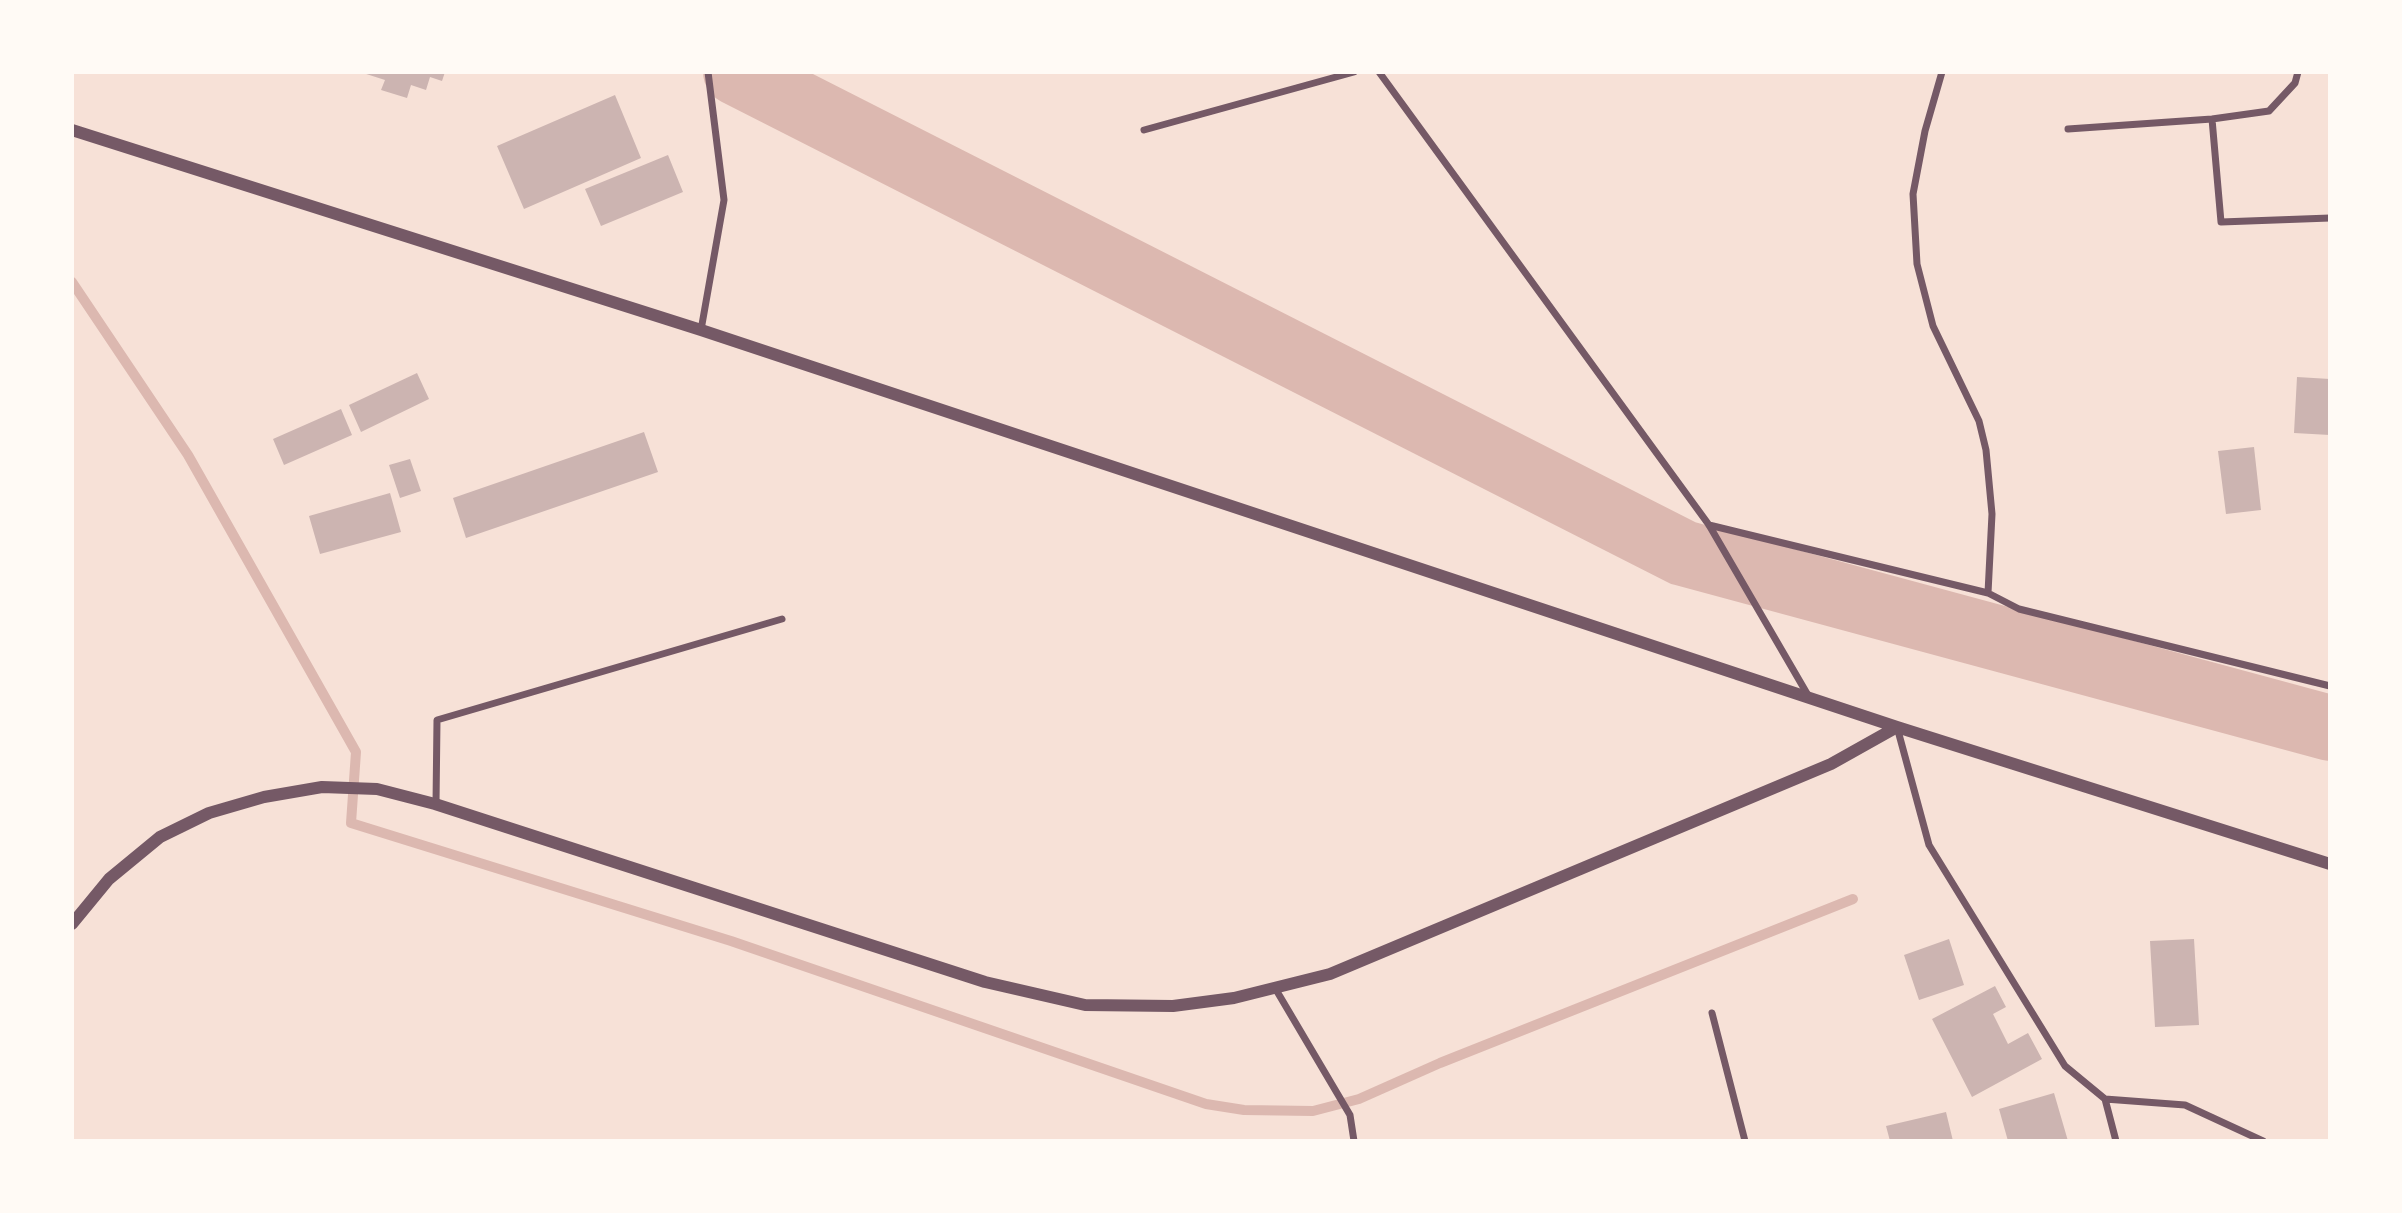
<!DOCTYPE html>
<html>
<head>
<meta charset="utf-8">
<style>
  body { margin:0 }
  #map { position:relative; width:2402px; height:1213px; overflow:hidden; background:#f7e1d7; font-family:"Fira Sans Condensed",sans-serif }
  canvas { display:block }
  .frame { position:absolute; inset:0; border:74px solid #fffaf5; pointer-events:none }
</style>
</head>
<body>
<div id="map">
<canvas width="2402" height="1213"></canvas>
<div class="frame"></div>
</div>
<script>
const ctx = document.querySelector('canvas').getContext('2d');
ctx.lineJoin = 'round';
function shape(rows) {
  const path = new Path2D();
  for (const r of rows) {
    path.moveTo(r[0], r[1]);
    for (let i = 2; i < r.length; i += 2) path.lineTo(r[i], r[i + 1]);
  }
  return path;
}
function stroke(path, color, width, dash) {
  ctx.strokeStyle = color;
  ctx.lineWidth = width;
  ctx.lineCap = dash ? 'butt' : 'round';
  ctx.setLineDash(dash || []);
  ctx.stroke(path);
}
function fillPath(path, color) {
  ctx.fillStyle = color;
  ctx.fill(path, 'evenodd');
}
const stream = shape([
  [72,282,188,455,356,752,351,823,731,941,1206,1104,1244,1110,1313,1111,1359,1099,1440,1063,1853,899]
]);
const river = shape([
  [736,72,1683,553,2330,728]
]);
const building = shape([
  [360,72,445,72,442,81,430,77,426,90,411,85,407,98,381,90,385,80],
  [615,95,641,158,524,209,497,146],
  [668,155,683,192,601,226,585,189],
  [417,373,429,399,361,432,349,405],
  [2297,377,2330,379,2330,435,2294,433],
  [341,409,352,435,284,465,273,439],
  [644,432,658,472,466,538,453,498],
  [2254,447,2261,510,2226,514,2218,451],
  [410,459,421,491,400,498,389,465],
  [390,493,401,532,320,554,309,516],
  [1949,939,1964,985,1919,1000,1904,955],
  [2194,939,2199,1025,2155,1027,2150,941],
  [1995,986,2006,1007,1993,1014,2008,1044,2028,1033,2042,1059,1972,1097,1932,1019],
  [2054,1093,2068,1141,2008,1141,1999,1109],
  [1946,1112,1953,1141,1890,1141,1886,1126]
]);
const minor = shape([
  [1379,72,1709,525,1809,697],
  [1942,72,1925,131,1913,194,1917,264,1933,326,1979,421,1986,450,1992,514,1988,593],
  [2212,119,2221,222,2330,218],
  [2068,129,2212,119,2269,111,2295,83,2298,72],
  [1144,130,1354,72],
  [701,330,724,200,708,72],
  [1709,525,1988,593,2019,609,2330,686],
  [1897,727,1929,845,2065,1066,2105,1099,2185,1105,2263,1141],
  [436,804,437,720,782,619],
  [1275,988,1350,1115,1354,1141],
  [1712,1013,1745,1141],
  [2105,1099,2116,1141]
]);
const tertiary = shape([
  [72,130,701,330,1897,727,2330,864],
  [72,924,109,879,160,837,209,813,264,797,322,787,377,789,435,804,985,982,1085,1005,1173,1006,1234,998,1330,974,1831,764,1897,727]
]);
stroke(stream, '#dcb8b0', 10);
stroke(river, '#dcb8b0', 66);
fillPath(building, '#ccb4b1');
stroke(minor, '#755966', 7);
stroke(tertiary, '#755966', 12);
</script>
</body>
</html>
